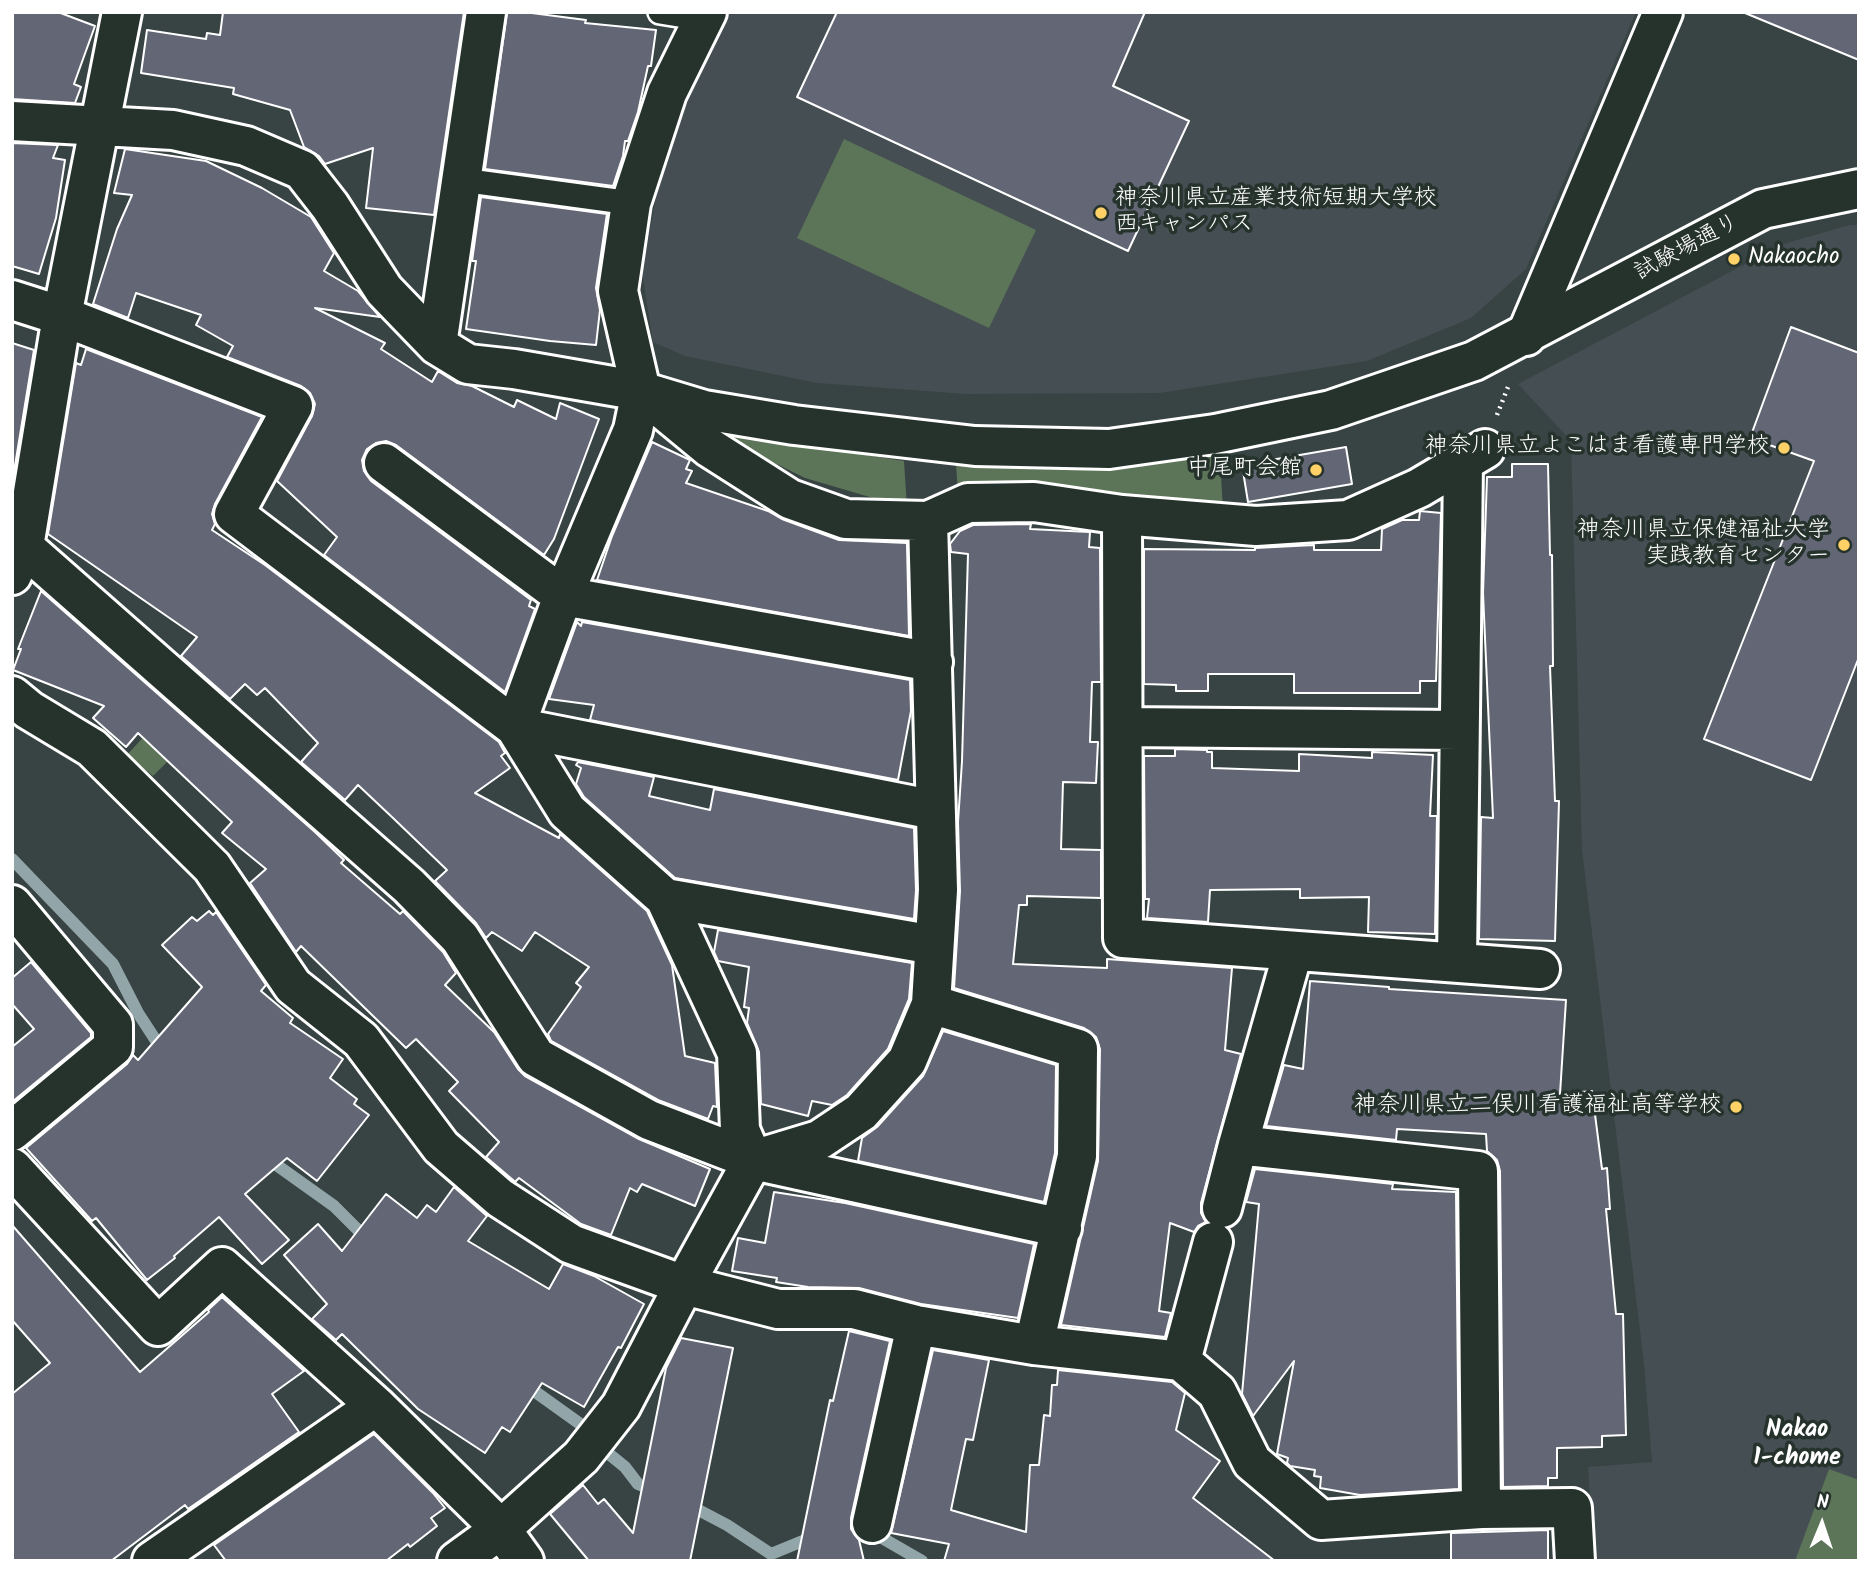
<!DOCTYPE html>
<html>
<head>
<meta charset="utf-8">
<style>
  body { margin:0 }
  #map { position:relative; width:1871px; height:1573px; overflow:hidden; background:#384343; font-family:Kalam,sans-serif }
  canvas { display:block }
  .frame { position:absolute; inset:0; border:14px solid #fff; pointer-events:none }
  .north { position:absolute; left:1787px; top:1489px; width:70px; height:70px; -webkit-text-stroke:5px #26332d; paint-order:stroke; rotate:2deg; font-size:19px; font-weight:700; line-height:28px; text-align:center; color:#fff }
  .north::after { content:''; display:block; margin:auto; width:24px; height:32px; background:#fff; clip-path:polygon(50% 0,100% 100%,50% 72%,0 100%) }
</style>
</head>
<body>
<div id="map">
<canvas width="1871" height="1573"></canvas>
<div class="frame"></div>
<div class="north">N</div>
</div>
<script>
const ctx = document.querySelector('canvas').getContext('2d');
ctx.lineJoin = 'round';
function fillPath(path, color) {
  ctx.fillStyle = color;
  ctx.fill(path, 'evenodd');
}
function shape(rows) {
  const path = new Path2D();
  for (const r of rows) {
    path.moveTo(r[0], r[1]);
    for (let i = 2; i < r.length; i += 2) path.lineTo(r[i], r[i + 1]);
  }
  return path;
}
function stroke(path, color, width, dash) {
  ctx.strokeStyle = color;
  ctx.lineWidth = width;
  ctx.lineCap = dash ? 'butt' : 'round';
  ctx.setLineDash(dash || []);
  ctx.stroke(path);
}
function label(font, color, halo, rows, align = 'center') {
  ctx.font = font + ' Kalam,"Klee One",sans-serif';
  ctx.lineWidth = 7;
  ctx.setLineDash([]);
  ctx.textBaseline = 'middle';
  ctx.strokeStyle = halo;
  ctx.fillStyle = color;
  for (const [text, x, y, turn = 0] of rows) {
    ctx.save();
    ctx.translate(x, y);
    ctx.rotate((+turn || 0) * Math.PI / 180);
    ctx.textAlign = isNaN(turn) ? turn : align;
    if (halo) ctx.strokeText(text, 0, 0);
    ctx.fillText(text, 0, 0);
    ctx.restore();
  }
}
const built = shape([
  [725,12,1636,12,1526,269,1471,318,1367,361,1159,393,966,394,817,383,685,356,653,342,642,272,656,197,693,71],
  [1850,225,1859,225,1859,1561,1594,1561,1588,1467,1652,1462,1644,1364,1582,850,1571,441,1518,384,1783,244]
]);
const green = shape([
  [844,139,1036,230,989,328,797,238],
  [708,430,904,461,907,508,805,478],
  [1220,455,1223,511,958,493,956,465,1102,468],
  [178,699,206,723,153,776,127,755],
  [1829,1469,1859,1480,1859,1561,1795,1561]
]);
const stream = shape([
  [12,859,113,964,138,1013,164,1053],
  [264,1156,334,1206,369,1241],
  [523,1383,583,1426],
  [609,1454,625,1467,638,1484,657,1492],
  [687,1504,727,1525,771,1554,810,1538,813,1533],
  [836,1531,870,1531,922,1561]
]);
const building = shape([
  [12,12,58,12,95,26,74,84,81,87,75,103,12,99,12,12],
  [223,12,464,12,434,215,366,208,373,148,325,164,319,156,304,147,290,110,233,94,234,88,141,73,147,30,206,39,207,33,220,35,223,12],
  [507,12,524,12,586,20,585,23,656,30,651,66,648,66,638,112,628,141,625,141,623,156,613,186,485,169,507,12],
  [837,12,1145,12,1113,86,1189,121,1128,251,797,97,837,12],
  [1745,12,1859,12,1859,60,1745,13,1745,12],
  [12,143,58,145,53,158,65,160,56,218,39,274,12,266,12,143],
  [125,149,206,161,262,188,311,217,334,253,324,271,358,291,380,317,315,308,385,343,381,349,432,382,438,371,457,383,472,386,514,407,517,400,556,419,560,403,599,419,554,539,544,555,396,445,386,441,376,443,367,449,362,460,364,471,371,481,531,600,529,606,535,609,505,692,324,555,337,537,277,481,312,416,315,404,310,393,301,386,227,357,233,346,196,325,201,315,136,293,128,318,93,304,117,229,132,195,114,193,125,149],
  [481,197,607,214,596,288,600,310,596,345,550,341,466,329,476,261,472,261,481,197],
  [1791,327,1859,353,1859,657,1811,780,1704,739,1814,461,1750,438,1791,327],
  [12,343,34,350,12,484,12,343],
  [86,349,262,417,215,504,212,514,215,524,212,530,265,565,499,742,505,753,501,756,510,768,475,793,559,838,560,834,647,911,672,965,685,1056,715,1063,717,1107,713,1106,708,1119,658,1100,551,1041,548,1034,581,987,576,983,589,967,535,932,522,951,492,932,486,938,476,923,435,881,447,870,393,818,358,785,345,800,301,762,318,743,265,688,257,695,245,684,230,699,181,656,197,637,48,534,76,363,81,365,86,349],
  [652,442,690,460,686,469,692,471,686,483,768,511,782,519,839,540,907,543,909,636,597,580,612,536,652,442],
  [1346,447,1352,484,1248,502,1242,465,1346,447],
  [1512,464,1548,464,1550,555,1552,555,1553,666,1550,666,1555,801,1559,801,1555,941,1479,939,1481,817,1493,818,1483,593,1487,477,1512,477,1512,464],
  [1420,511,1441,513,1436,681,1420,681,1420,693,1294,693,1294,674,1208,674,1208,691,1176,691,1176,685,1144,684,1144,549,1255,550,1255,548,1314,545,1314,550,1381,550,1382,529,1402,520,1419,520,1420,511],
  [1031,524,1030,529,1090,532,1089,547,1100,548,1101,682,1092,682,1090,742,1098,742,1096,783,1063,782,1061,849,1101,850,1101,898,1027,896,1027,905,1019,905,1013,964,1107,968,1107,959,1232,968,1225,1050,1241,1054,1201,1203,1201,1213,1206,1222,1198,1226,1194,1232,1170,1223,1159,1311,1171,1313,1165,1337,1061,1325,1098,1161,1100,1049,1096,1037,1084,1028,954,988,960,891,958,822,962,761,968,554,951,552,950,544,960,531,973,525,1031,524],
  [41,591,315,832,344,860,341,863,400,914,403,911,443,952,456,973,445,985,494,1032,518,1069,525,1076,639,1139,710,1169,695,1206,642,1184,637,1192,630,1188,611,1235,581,1224,519,1178,515,1182,513,1180,486,1157,499,1142,449,1091,458,1082,416,1039,406,1048,301,946,296,952,250,883,266,869,222,833,232,822,138,733,126,747,93,718,104,706,13,670,21,649,18,649,41,591],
  [577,622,581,626,582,622,910,680,911,711,898,780,590,720,594,705,549,699,577,622],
  [1175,749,1207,750,1207,752,1212,752,1212,768,1299,771,1299,754,1372,758,1372,752,1433,755,1430,816,1437,816,1435,934,1368,932,1369,897,1300,898,1300,889,1210,890,1208,922,1147,918,1149,899,1145,899,1144,756,1175,756,1175,749],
  [578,762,654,777,649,796,710,810,714,789,914,828,916,890,914,919,675,878,584,797,576,784,581,768,576,765,578,762],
  [209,911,213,915,216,912,266,985,261,991,293,1018,290,1023,343,1059,330,1078,357,1099,354,1104,369,1115,317,1181,287,1158,245,1194,289,1240,262,1264,219,1217,174,1256,175,1258,147,1280,96,1218,92,1221,26,1148,127,1064,133,1055,138,1060,202,987,162,945,192,917,197,921,209,911],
  [718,930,912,963,909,999,888,1049,847,1095,832,1105,812,1101,808,1116,761,1104,759,1052,747,1023,749,1008,744,1007,749,967,718,961,714,952,718,930],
  [31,962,91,1033,91,1037,12,1102,12,1047,34,1029,12,1004,12,978,31,962],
  [1310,981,1389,987,1389,989,1566,1000,1560,1094,1592,1091,1602,1169,1607,1168,1610,1209,1606,1209,1616,1314,1623,1314,1626,1435,1602,1436,1602,1447,1557,1448,1557,1478,1548,1478,1548,1486,1503,1487,1500,1171,1497,1160,1487,1151,1486,1134,1397,1129,1396,1140,1266,1126,1284,1065,1303,1069,1310,981],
  [943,1031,1056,1065,1055,1153,1044,1202,858,1161,862,1138,877,1127,923,1076,943,1031],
  [1255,1169,1393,1184,1392,1189,1456,1192,1459,1489,1360,1495,1320,1488,1321,1477,1314,1476,1315,1470,1290,1466,1287,1463,1288,1458,1277,1454,1294,1361,1253,1416,1242,1394,1259,1204,1246,1202,1255,1169],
  [454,1187,487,1216,468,1241,549,1289,563,1264,594,1276,644,1304,621,1348,618,1347,584,1407,542,1383,510,1432,502,1427,485,1453,418,1409,342,1334,336,1340,312,1319,327,1304,284,1255,318,1224,342,1251,386,1194,417,1218,427,1205,436,1212,454,1187],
  [774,1192,845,1203,1034,1244,1018,1318,921,1304,859,1288,808,1287,776,1282,777,1278,732,1271,738,1238,765,1243,774,1192],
  [12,1225,140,1372,209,1312,208,1310,222,1297,304,1371,272,1394,299,1432,188,1509,185,1505,111,1561,12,1561,12,1394,50,1363,12,1320,12,1225],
  [849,1331,890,1341,851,1518,851,1529,859,1540,864,1561,797,1561,830,1400,833,1401,849,1331],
  [681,1338,733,1348,690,1561,589,1561,550,1514,583,1485,598,1504,604,1499,633,1533,666,1368,681,1338],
  [933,1350,989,1360,973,1440,966,1439,951,1510,1026,1532,1030,1465,1039,1465,1044,1415,1050,1416,1052,1385,1057,1385,1058,1370,1172,1382,1185,1393,1176,1430,1220,1461,1193,1498,1275,1561,944,1561,949,1544,891,1533,933,1350],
  [374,1434,433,1493,445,1508,431,1518,437,1526,410,1547,408,1544,386,1561,226,1561,214,1545,374,1434],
  [1548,1530,1548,1561,1451,1561,1451,1533,1548,1530]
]);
const path = shape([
  [1497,415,1508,387]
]);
const lane = shape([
  [660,12,703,19],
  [462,180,631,203]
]);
const street = shape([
  [707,12,667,93,631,203,618,291,641,391,633,430,563,596,515,727,567,811,665,898,737,1053,740,1130,753,1160],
  [12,121,173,130,246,146,302,170,330,206,384,290,437,345,468,364,514,369,641,391,710,448,790,499,846,519,928,521,968,503,1034,502,1122,515,1256,526,1348,520,1419,488,1485,449],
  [12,300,62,316,293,406,234,514,515,727,935,810],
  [1526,336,1663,12],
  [437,345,486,12],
  [384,463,563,596,933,662],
  [1122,515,1123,938,1540,969],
  [12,541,24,547,409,886,460,938,536,1057,649,1120,753,1160,1062,1228],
  [12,575,24,547,62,316,122,12],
  [12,696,29,710,92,748,212,867,293,986,361,1040,441,1147,500,1198,571,1244,684,1285,778,1309,854,1309,916,1325,1034,1345,1181,1361,1217,1392,1252,1462,1321,1520,1481,1509,1572,1508,1575,1561],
  [1124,727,1458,730],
  [665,898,934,945],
  [12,905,113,1025,113,1047,12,1131],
  [1457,962,1463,463],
  [931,1004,1078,1049,1077,1156,1034,1345],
  [1238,1145,1478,1171,1481,1509],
  [12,1168,158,1326,222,1267,376,1406,501,1529,524,1561],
  [1222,1208,1238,1145,1293,952],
  [1181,1361,1213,1242],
  [872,1523,916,1325],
  [152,1561,376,1406],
  [457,1561,501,1529,581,1457,621,1406,684,1285,753,1160,819,1140,861,1112,907,1061,931,1004,938,890,928,521]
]);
const secondary = shape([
  [641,391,704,410,794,425,975,446,1109,449,1215,434,1331,410,1474,361,1763,209,1859,189]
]);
const markers = [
  [1101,213,7,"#ffd166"],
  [1734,259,7,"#ffd166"],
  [1784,448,7,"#ffd166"],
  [1316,470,7,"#ffd166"],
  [1844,545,7,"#ffd166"],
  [1736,1107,7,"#ffd166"]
];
const poiNames = [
  ["神奈川県立産業技術短期大学校",1115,200,"left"],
  ["西キャンパス",1115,226,"left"],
  ["Nakaocho",1748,259,"left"],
  ["神奈川県立よこはま看護専門学校",1770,448],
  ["中尾町会館",1302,470],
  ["神奈川県立保健福祉大学",1830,532],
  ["実践教育センター",1830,558],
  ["神奈川県立二俣川看護福祉高等学校",1722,1107]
];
const streetNames = [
  ["試験場通り",1688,249,-28]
];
const neighbourhoodNames = [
  ["Nakao",1797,1432],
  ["1-chome",1797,1460]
];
fillPath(built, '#454e52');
fillPath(green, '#5c7458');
stroke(stream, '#92a6a9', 12);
fillPath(building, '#636775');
stroke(building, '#fff', 2);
stroke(lane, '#fff', 28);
stroke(street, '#fff', 44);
stroke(secondary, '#fff', 44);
stroke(path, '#fff', 4.5, [2, 5]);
stroke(lane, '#26332d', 23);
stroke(street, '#26332d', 38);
stroke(secondary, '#26332d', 38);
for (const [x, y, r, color] of markers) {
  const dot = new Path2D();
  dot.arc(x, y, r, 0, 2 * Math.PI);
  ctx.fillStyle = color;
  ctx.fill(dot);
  stroke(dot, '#26332d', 2.5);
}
label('23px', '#fff', '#26332d', poiNames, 'right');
label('23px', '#fff', '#26332d', streetNames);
label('bold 24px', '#fff', '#26332d', neighbourhoodNames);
</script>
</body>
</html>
